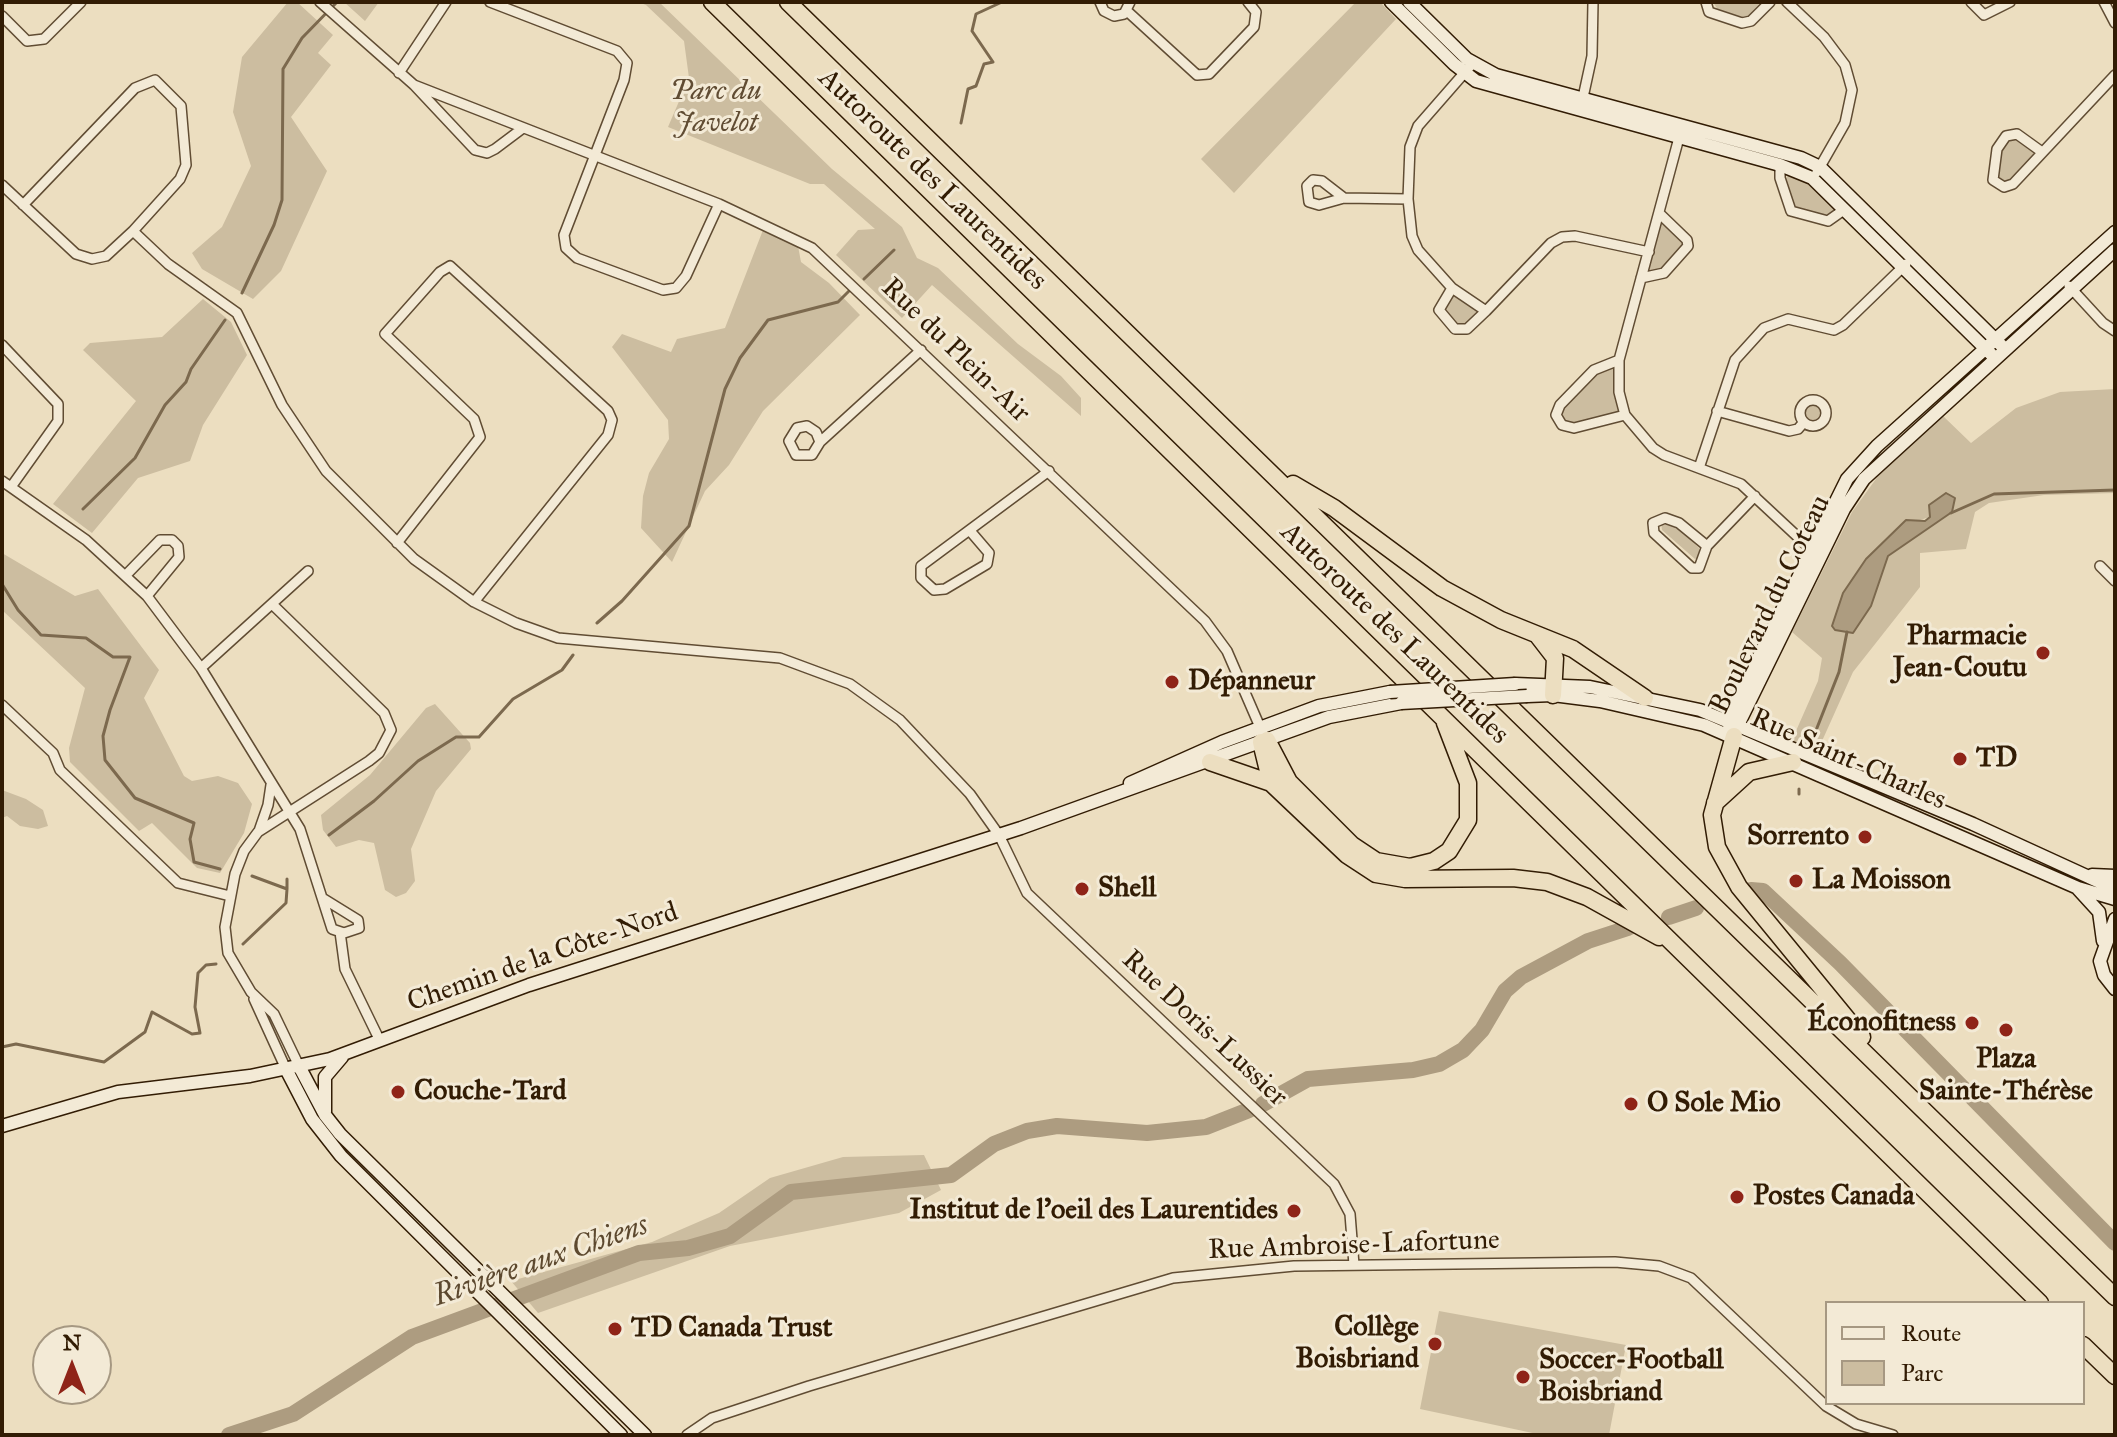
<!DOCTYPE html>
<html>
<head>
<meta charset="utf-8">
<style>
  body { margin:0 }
  #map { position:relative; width:2117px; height:1437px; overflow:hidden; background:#ecdec0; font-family:"IM FELL Great Primer",serif }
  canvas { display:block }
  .frame { position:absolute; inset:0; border:4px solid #321c04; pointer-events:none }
  .legend { position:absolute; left:1825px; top:1301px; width:260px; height:104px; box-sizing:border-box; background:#f3ead6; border:2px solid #a69882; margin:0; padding:10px 14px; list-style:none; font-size:24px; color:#321c04 }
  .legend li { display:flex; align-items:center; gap:16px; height:40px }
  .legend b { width:40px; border:2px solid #a69882 }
  .north { position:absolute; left:32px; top:1325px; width:80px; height:80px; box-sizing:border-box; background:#f3ead6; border:2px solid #a69882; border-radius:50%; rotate:0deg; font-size:22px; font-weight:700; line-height:32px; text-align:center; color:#321c04 }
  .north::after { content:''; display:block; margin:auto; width:28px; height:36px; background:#8f2418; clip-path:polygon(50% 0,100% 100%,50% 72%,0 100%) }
</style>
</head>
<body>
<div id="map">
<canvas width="2117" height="1437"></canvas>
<div class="frame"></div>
<ul class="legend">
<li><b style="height:10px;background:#f3ead6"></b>Route</li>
<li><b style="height:22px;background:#ccbda0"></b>Parc</li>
</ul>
<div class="north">N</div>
</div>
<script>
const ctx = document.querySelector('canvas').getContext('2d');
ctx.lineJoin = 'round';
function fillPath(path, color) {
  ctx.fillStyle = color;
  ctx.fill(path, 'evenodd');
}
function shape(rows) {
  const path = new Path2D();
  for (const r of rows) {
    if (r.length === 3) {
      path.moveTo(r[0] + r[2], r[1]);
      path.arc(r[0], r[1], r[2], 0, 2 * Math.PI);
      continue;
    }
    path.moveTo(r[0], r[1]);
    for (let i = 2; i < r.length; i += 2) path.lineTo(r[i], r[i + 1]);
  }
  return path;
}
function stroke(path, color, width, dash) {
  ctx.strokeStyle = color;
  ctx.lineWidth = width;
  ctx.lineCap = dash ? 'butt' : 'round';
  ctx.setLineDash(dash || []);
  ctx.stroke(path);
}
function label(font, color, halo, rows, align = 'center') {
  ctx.font = font + ' "IM FELL Great Primer",serif';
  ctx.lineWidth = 6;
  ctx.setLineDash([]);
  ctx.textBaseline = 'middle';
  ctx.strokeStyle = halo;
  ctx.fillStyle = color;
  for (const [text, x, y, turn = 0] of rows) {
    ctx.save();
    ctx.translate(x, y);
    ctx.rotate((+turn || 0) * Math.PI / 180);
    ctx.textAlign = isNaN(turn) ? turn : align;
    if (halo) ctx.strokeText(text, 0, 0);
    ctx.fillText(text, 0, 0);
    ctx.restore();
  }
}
const green = shape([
  [288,2,297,2,333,35,318,53,331,65,291,117,327,171,281,271,253,299,202,269,192,253,222,227,251,166,233,112,242,57],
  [344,2,379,2,365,21],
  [638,2,659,2,832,169,902,227,917,258,938,268,1018,344,1061,376,1081,398,1081,416,932,285,902,318,836,255,858,230,875,229,824,184,810,184,668,127,689,78,684,41,646,5],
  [1356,2,1380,2,1396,19,1234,193,1201,159],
  [1713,2,1761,2,1746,18,1718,10],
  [2017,139,2038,153,2011,183,2005,184,1996,180,1999,151,2008,140],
  [1789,174,1807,180,1836,210,1827,216,1793,206,1785,180],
  [1660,216,1687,245,1664,271,1644,277],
  [763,230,798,246,801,262,829,283,860,315,763,411,729,465,705,491,672,562,641,528,643,496,649,473,669,439,668,420,612,347,622,334,671,352,677,339,725,328],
  [1452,290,1485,311,1466,328,1456,327,1441,304],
  [203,299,231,322,247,355,203,425,190,461,138,478,92,533,53,504,136,401,83,350,90,343,162,337],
  [1617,363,1623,412,1575,426,1563,423,1557,415,1561,407,1596,370],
  [2115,389,2115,493,2044,495,1989,503,1975,512,1966,549,1920,553,1920,587,1853,672,1818,750,1792,740,1818,681,1822,658,1792,632,1852,512,1881,472,1943,416,1971,443,2016,408,2060,392],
  [1930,517,1888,556,1880,572,1843,593,1900,526],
  [1813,412,10],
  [1661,523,1680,530,1699,548,1700,558,1695,559,1662,530],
  [2,553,75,596,98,589,159,670,144,698,184,776,192,781,218,776,238,783,252,804,244,833,220,873,197,868,152,823,139,831,70,762,69,748,85,688,2,610],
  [435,704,470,743,471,749,436,791,411,849,415,881,406,893,396,897,385,890,374,843,359,840,336,847,323,830,321,815,370,775,426,708],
  [2,790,26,799,43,810,48,826,38,829,20,826,7,816,2,818],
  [924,1155,941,1190,899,1213,730,1246,538,1313,511,1281,652,1242,719,1213,770,1178,843,1157],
  [1439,1311,1626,1345,1609,1435,1542,1435,1420,1409]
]);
const water = shape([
  [1946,493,1955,498,1952,512,1888,556,1871,606,1853,633,1835,630,1832,626,1843,593,1866,559,1906,520,1925,521,1930,517,1929,505,1946,493]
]);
const stream = shape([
  [961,123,968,89,976,86,984,64,993,62,972,31,976,14,1002,2],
  [864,279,894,250],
  [242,293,274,225,282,200,283,69,302,38,337,2],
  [83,509,135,458,165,405,186,382,191,369,225,320],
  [1951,513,1994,494,2115,490],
  [2,584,18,610,41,635,86,638,113,657,130,657,110,710,103,736,105,760,135,798,194,823,190,839,194,862,220,869],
  [597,623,622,601,689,526,725,389,740,358,768,320,838,302,849,291],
  [1813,738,1839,672,1847,632],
  [1799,794,1799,789],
  [329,835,374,801,418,761,456,737,479,737,513,699,562,670,573,655],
  [287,879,287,889],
  [1758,889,1758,887],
  [243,944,286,903,287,889,252,876],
  [2,1047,16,1044,104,1062,145,1032,152,1012,192,1034,200,1033,195,1007,198,973,206,965,216,964]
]);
const river = shape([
  [1751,890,1763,891,1840,963,2115,1243],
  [1669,917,1696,908],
  [1263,1104,1308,1079,1413,1070,1439,1064,1463,1050,1482,1030,1505,991,1521,977,1588,941,1628,928],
  [229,1435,293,1414,412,1337,639,1253,688,1248,730,1236,791,1192,951,1175,994,1144,1027,1131,1057,1126,1147,1133,1206,1127,1249,1110]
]);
const street = shape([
  [320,2,414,85,475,150,487,153,495,149,523,128],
  [490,2,617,51,627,63,624,80,564,235,566,248,577,258,663,290,676,288,686,276,719,204],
  [1100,2,1104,11,1114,16,1124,14,1130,2],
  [1706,2,1709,12,1742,23,1751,21,1770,2],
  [1787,2,1824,37,1845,65,1852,90,1845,123,1817,172],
  [1971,2,1984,15,2010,2],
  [2104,2,2115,23],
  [1127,11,1197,75,1209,74,1254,27,1256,12,1248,2],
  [2,16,27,41,44,39,81,2],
  [1473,63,1418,126,1410,147,1408,199,1412,236,1418,250,1452,288,1486,311,1551,243,1562,237,1575,236,1649,252],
  [399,73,446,2],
  [414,85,719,204,812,248,1205,621,1227,651,1263,734],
  [1582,102,1592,56,1593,2],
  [1680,134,1619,360,1619,392,1625,415,1653,448,1664,455,1741,484,1814,552],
  [2042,152,2017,134,2006,136,1997,149,1993,180,2004,187,2013,184,2115,75],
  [1780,165,1780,178,1791,211,1828,221,1845,209],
  [2,185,76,254,92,259,106,256,133,231,168,264,237,313,282,405,326,471,414,559,474,602,516,623,558,638,780,658,850,684,900,720,970,794,999,835,1027,893,1334,1184,1350,1214,1354,1265],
  [1344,198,1322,181,1313,180,1307,186,1309,202,1319,205,1344,198,1408,199],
  [23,205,135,88,155,80,181,106,186,165,180,179,133,231],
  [1641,278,1664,273,1688,246,1687,240,1659,213],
  [2069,286,2103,323,2115,331],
  [1452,288,1439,310,1455,329,1467,329,1486,311],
  [2,345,58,404,58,421,11,487],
  [1619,360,1594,370,1560,405,1556,415,1562,425,1574,428,1625,415],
  [1813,413,13],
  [1717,411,1789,431,1798,429,1804,422],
  [820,442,816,432,807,426,797,428,789,441,796,455,812,455,820,442,921,350],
  [1699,468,1735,360,1764,328,1788,319,1834,330,1843,325,1906,264],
  [2,481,86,540,147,596,201,668,300,829,332,929,344,933,359,928,358,920,324,899],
  [971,532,989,553,987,564,945,589,934,590,921,578,921,566,1049,471],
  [397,543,480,437,474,419,385,334,440,272,450,266,608,411,612,420,608,435,474,602],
  [1707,546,1679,523,1665,518,1653,523,1654,533,1692,568,1699,568,1707,546,1755,496],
  [2100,566,2115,581],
  [126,575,160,540,172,540,178,546,179,557,147,596],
  [273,605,384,713,391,730,379,753,369,761,258,832,244,851,235,874,225,927,228,953,251,992,274,1014,299,1066],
  [201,668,308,571],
  [2,705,53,753,60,770,178,883,230,896],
  [259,831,268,805,271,785],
  [340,932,345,969,380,1041],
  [254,999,286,1069],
  [687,1435,712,1418,809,1386,1173,1278,1294,1266,1615,1262,1659,1266,1691,1278,1826,1406,1856,1424,1893,1435]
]);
const secondary = shape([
  [1391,2,1454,64,1476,81,1780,165,1812,178,1995,358],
  [1409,2,1467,59,1496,75,1801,158,1820,167,2005,349],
  [1515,684,1590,687,1700,710,1973,824,2115,889],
  [1527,696,1553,695,1600,701,1704,725,2078,888,2115,899],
  [1736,729,1844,509,1864,479,2115,250],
  [1734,736,1727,720,1730,715,1847,479,1877,446,2115,232],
  [1130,783,1222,742,1319,706,1390,692],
  [2092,875,2115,876],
  [2078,889,2099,912,2103,941],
  [2115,919,2100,961,2104,975,2115,989],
  [299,1066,325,1115,340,1134,645,1435],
  [286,1069,312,1119,341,1156,621,1435],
  [325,1112,325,1077,342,1057],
  [2,1126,118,1092,250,1076,330,1059,529,985,1021,828,1329,717,1401,703]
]);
const highway = shape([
  [712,2,2040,1303],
  [788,2,2115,1297],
  [1293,484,1334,508,1442,588,1501,620,1573,649,1645,698],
  [1538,636,1555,658,1553,695],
  [1734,736,1712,815,1717,847,1739,887,1862,1037],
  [1267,740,1289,782,1352,845,1376,861,1410,867,1434,861,1449,851,1468,820,1468,783,1445,723],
  [1261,742,1271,783],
  [1210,762,1271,783,1347,855,1376,874,1405,879,1513,878,1547,882,1587,897,1659,937],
  [1715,803,1749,772,1793,762],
  [2083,1345,2115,1376]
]);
const secondaryBridge = shape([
  [1390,692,1515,684],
  [1401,703,1527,696]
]);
const markers = [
  [2043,653,8,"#8f2418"],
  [1172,682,8,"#8f2418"],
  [1960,759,8,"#8f2418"],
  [1865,837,8,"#8f2418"],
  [1796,881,8,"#8f2418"],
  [1082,889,8,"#8f2418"],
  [1972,1023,8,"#8f2418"],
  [2006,1030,8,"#8f2418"],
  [398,1092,8,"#8f2418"],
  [1631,1104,8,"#8f2418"],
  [1737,1197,8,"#8f2418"],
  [1294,1211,8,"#8f2418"],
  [615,1329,8,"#8f2418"],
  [1435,1344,8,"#8f2418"],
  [1523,1377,8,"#8f2418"]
];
const parkNames = [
  ["Parc du",716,92],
  ["Javelot",716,124]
];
const streetNames = [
  ["Autoroute des Laurentides",932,180,44],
  ["Rue du Plein-Air",955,351,44],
  ["Boulevard du Coteau",1771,605,-64],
  ["Autoroute des Laurentides",1394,634,44],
  ["Rue Saint-Charles",1848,760,24],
  ["Chemin de la Côte-Nord",543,958,-19],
  ["Rue Doris-Lussier",1204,1029,43],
  ["Rue Ambroise-Lafortune",1354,1246,-2]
];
const poiNames = [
  ["Pharmacie",2027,637,"right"],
  ["Jean-Coutu",2027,669,"right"],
  ["Dépanneur",1188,682],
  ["TD",1976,759],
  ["Sorrento",1849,837,"right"],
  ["La Moisson",1812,881],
  ["Shell",1098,889],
  ["Éconofitness",1956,1023,"right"],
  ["Plaza",2006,1060,"center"],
  ["Sainte-Thérèse",2006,1092,"center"],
  ["Couche-Tard",414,1092],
  ["O Sole Mio",1647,1104],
  ["Postes Canada",1753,1197],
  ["Institut de l'oeil des Laurentides",1278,1211,"right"],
  ["Collège",1419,1328,"right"],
  ["Boisbriand",1419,1360,"right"],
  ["TD Canada Trust",631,1329],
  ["Soccer-Football",1539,1361],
  ["Boisbriand",1539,1393]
];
const waterNames = [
  ["Rivière aux Chiens",541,1262,-19]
];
fillPath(green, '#ccbda0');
fillPath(water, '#ad9c80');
stroke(water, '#7c694e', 2);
stroke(stream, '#7c694e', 3);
stroke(river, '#ad9c80', 16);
stroke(street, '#604c33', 12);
stroke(secondary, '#321c04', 15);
stroke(highway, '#321c04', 19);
stroke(street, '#f3ead6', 9);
stroke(secondary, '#f3ead6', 12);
stroke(highway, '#ecdec0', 16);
stroke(secondaryBridge, '#321c04', 15, []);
stroke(secondaryBridge, '#f3ead6', 12);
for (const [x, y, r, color] of markers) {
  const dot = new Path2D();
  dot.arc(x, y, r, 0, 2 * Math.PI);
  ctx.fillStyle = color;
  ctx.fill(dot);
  stroke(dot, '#f3ead6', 3);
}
label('italic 28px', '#604c33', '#f3ead6', parkNames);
label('28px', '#321c04', '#f3ead6', streetNames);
label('bold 28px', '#321c04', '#f3ead6', poiNames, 'left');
label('italic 30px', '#5d492f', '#f3ead6', waterNames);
</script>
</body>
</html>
